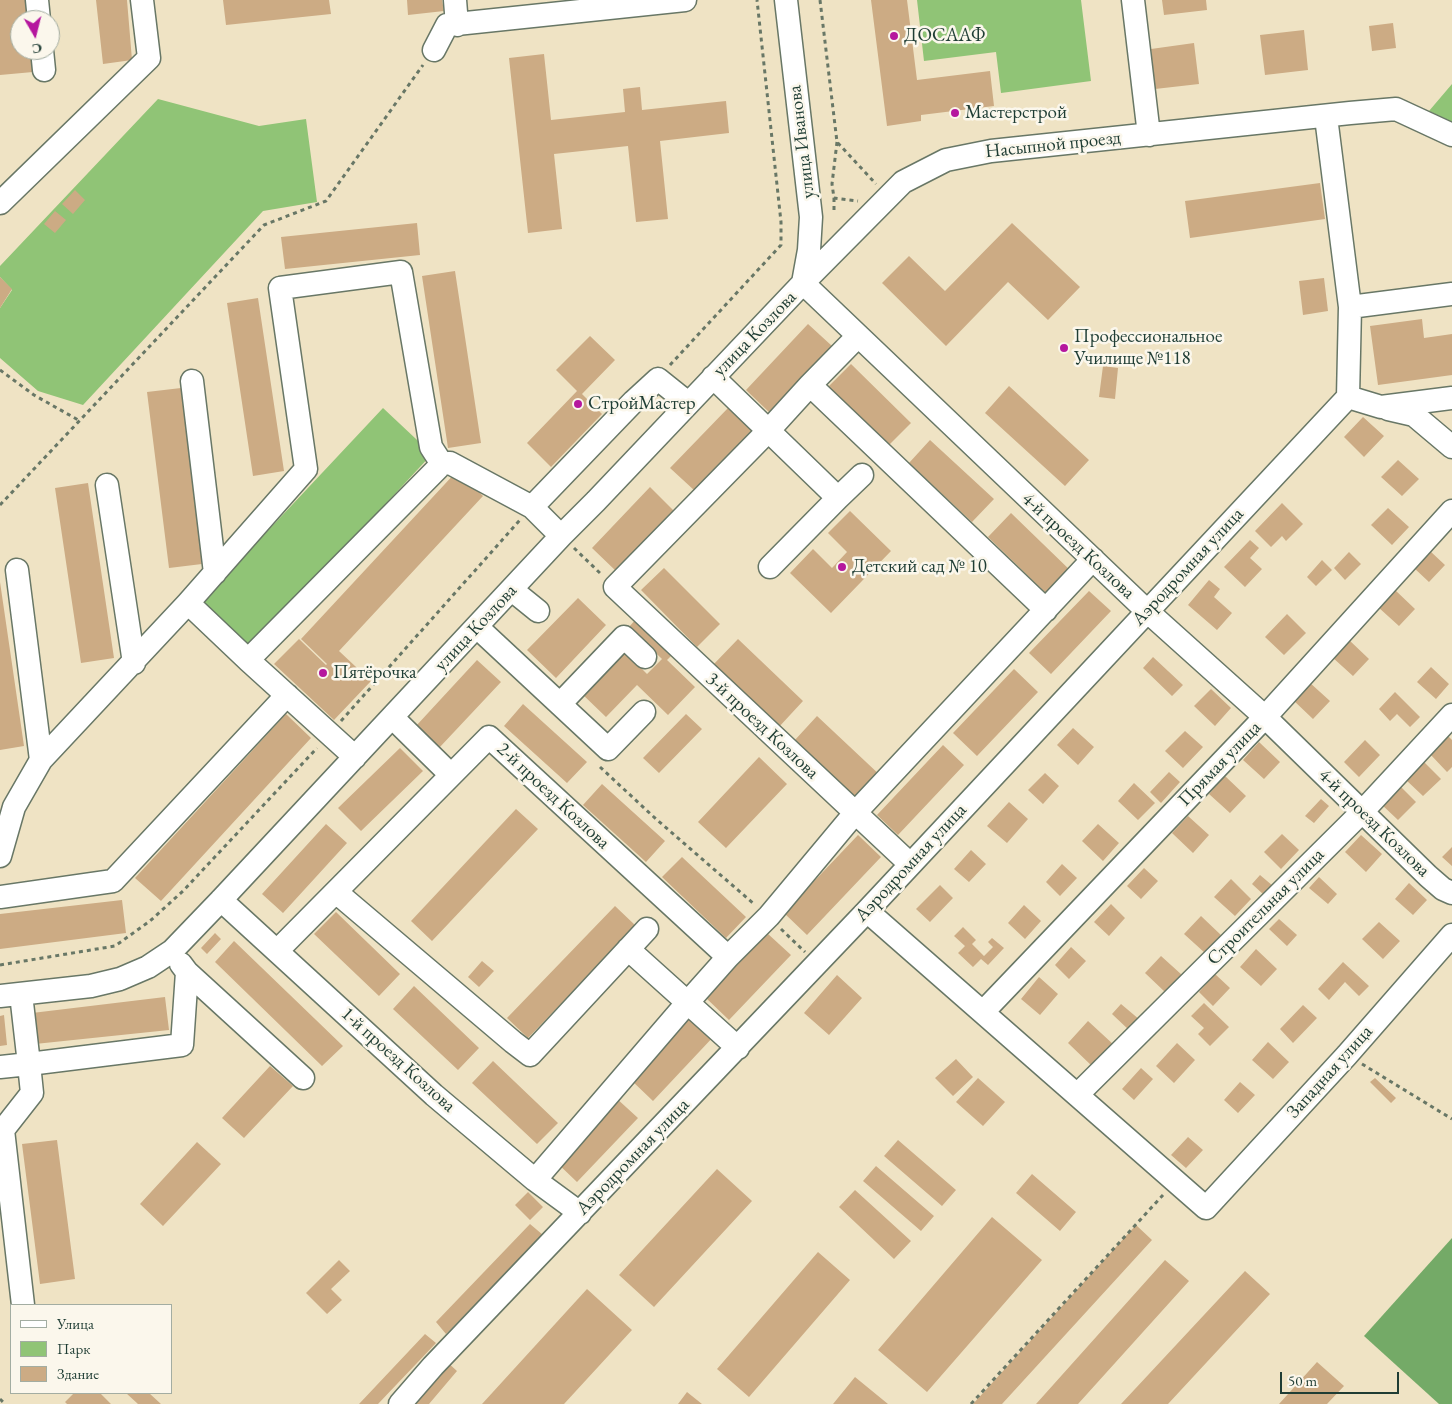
<!DOCTYPE html>
<html>
<head>
<meta charset="utf-8">
<style>
  body { margin:0 }
  #map { position:relative; width:1452px; height:1404px; overflow:hidden; background:#efe3c4; font-family:"EB Garamond",serif }
  canvas { display:block }
  .legend { position:absolute; left:10px; top:1304px; width:162px; height:90px; box-sizing:border-box; background:#fbf7ec; border:1px solid #a3ada2; margin:0; padding:6px 9px; list-style:none; font-size:15px; color:#1f3d34 }
  .legend li { display:flex; align-items:center; gap:10px; height:25px }
  .legend b { width:25px; border:1px solid #a3ada2 }
  .north { position:absolute; left:10px; top:10px; width:50px; height:50px; box-sizing:border-box; background:#fbf7ec; border:1px solid #a3ada2; border-radius:50%; rotate:172deg; font-size:14px; font-weight:700; line-height:20px; text-align:center; color:#1f3d34 }
  .north::after { content:''; display:block; margin:auto; width:18px; height:22px; background:#b5179e; clip-path:polygon(50% 0,100% 100%,50% 72%,0 100%) }
  .scale { position:absolute; left:1280px; top:1372px; width:119px; height:22px; box-sizing:border-box; border:2px solid #1f3d34; border-top:0; padding-left:6px; font-size:15px; line-height:18px; white-space:nowrap; color:#1f3d34; -webkit-text-stroke:4px #fbf7ec; paint-order:stroke }
</style>
</head>
<body>
<div id="map">
<canvas width="1452" height="1404"></canvas>
<ul class="legend">
<li><b style="height:6px;background:#fff"></b>Улица</li>
<li><b style="height:14px;background:#90c476"></b>Парк</li>
<li><b style="height:14px;background:#ccab84"></b>Здание</li>
</ul>
<div class="north">С</div>
<div class="scale">50 m</div>
</div>
<script>
const ctx = document.querySelector('canvas').getContext('2d');
ctx.lineJoin = 'round';
function fillPath(path, color) {
  ctx.fillStyle = color;
  ctx.fill(path, 'evenodd');
}
function shape(rows) {
  const path = new Path2D();
  for (const r of rows) {
    path.moveTo(r[0], r[1]);
    for (let i = 2; i < r.length; i += 2) path.lineTo(r[i], r[i + 1]);
  }
  return path;
}
function stroke(path, color, width, dash) {
  ctx.strokeStyle = color;
  ctx.lineWidth = width;
  ctx.lineCap = dash ? 'butt' : 'round';
  ctx.setLineDash(dash || []);
  ctx.stroke(path);
}
function label(font, color, halo, rows, align = 'center') {
  ctx.font = font + ' "EB Garamond",serif';
  ctx.lineWidth = 5;
  ctx.setLineDash([]);
  ctx.textBaseline = 'middle';
  ctx.strokeStyle = halo;
  ctx.fillStyle = color;
  for (const [text, x, y, turn = 0] of rows) {
    ctx.save();
    ctx.translate(x, y);
    ctx.rotate((+turn || 0) * Math.PI / 180);
    ctx.textAlign = isNaN(turn) ? turn : align;
    if (halo) ctx.strokeText(text, 0, 0);
    ctx.fillText(text, 0, 0);
    ctx.restore();
  }
}
const green = shape([
  [917,0,1081,0,1091,81,1001,93,996,52,924,61],
  [1452,84,1452,122,1429,111],
  [158,99,259,126,306,119,317,202,263,211,83,405,38,391,0,358,0,308,12,290,0,277,0,266],
  [383,408,432,454,250,650,200,603]
]);
const forest = shape([
  [1452,1238,1452,1404,1439,1404,1364,1336]
]);
const building = shape([
  [0,0,26,0,28,20,20,20,20,50,31,50,33,72,0,75],
  [96,0,127,0,132,60,103,64],
  [223,0,329,0,331,14,226,25],
  [407,0,442,0,444,11,408,15],
  [871,0,907,0,917,80,990,71,994,106,921,115,921,121,887,126],
  [1162,0,1206,0,1207,10,1164,15],
  [1393,23,1396,48,1372,51,1369,26],
  [1304,30,1308,70,1265,75,1260,35],
  [1194,43,1199,84,1155,89,1151,49],
  [544,54,551,120,625,112,623,89,640,87,642,110,726,101,729,133,660,141,668,219,636,222,628,146,554,154,562,229,528,233,509,58],
  [1320,183,1325,219,1190,238,1185,201],
  [75,190,85,200,73,214,62,204],
  [55,211,66,220,55,233,44,224],
  [417,223,420,255,285,269,281,237],
  [1012,223,1080,287,1048,320,1008,282,946,346,882,283,909,256,945,291],
  [455,271,481,443,448,448,422,276],
  [0,277,12,289,0,308],
  [1324,278,1328,311,1303,315,1299,281],
  [258,298,284,471,253,476,227,303],
  [1422,319,1424,338,1452,334,1452,375,1378,385,1370,326],
  [808,324,832,346,770,413,746,390],
  [590,336,615,360,582,394,602,414,551,467,527,443,577,391,556,370],
  [851,364,911,423,888,446,828,387],
  [1103,366,1118,368,1115,399,1099,397],
  [1009,386,1089,460,1065,486,985,413],
  [181,388,202,564,169,568,147,392],
  [728,408,752,431,695,491,670,468],
  [1363,417,1384,436,1364,457,1344,437],
  [930,440,994,499,972,522,909,463],
  [1398,460,1419,479,1402,496,1381,477],
  [457,471,483,496,339,651,371,681,334,720,274,664,299,639,326,665,327,664,301,639],
  [88,483,114,658,81,663,55,488],
  [650,487,675,512,617,572,592,548],
  [1282,503,1303,524,1286,541,1282,536,1271,547,1255,531],
  [1388,508,1409,527,1392,545,1371,525],
  [850,511,891,551,831,613,790,573,813,549,832,568,847,552,828,533],
  [1011,513,1074,574,1051,598,988,537],
  [1250,540,1259,548,1250,558,1262,569,1245,587,1224,567],
  [1430,551,1445,565,1429,582,1414,568],
  [1349,552,1361,564,1345,580,1334,568],
  [1322,560,1332,570,1316,586,1307,577],
  [664,568,720,624,697,647,641,590],
  [1209,580,1220,589,1214,597,1232,613,1217,630,1188,605],
  [0,582,24,746,0,750],
  [1394,589,1415,609,1399,626,1378,607],
  [1089,591,1111,611,1051,674,1029,653],
  [578,598,606,625,556,678,527,650],
  [1287,614,1306,633,1284,655,1265,637],
  [636,619,673,654,667,660,695,687,668,715,637,685,606,717,580,692,622,649,647,674,662,659,629,627],
  [738,639,803,701,778,728,713,665],
  [1348,639,1369,659,1353,676,1332,657],
  [1153,657,1183,685,1172,696,1143,668],
  [477,660,501,682,439,748,416,726],
  [1431,667,1449,684,1436,699,1417,682],
  [1014,669,1038,692,977,756,953,733],
  [1309,682,1330,701,1313,719,1292,699],
  [1211,689,1231,708,1215,726,1194,706],
  [1395,692,1420,717,1410,727,1397,714,1390,721,1379,709],
  [523,704,587,762,567,783,504,726],
  [286,714,311,738,161,901,135,878],
  [686,714,702,729,659,773,643,758],
  [817,716,882,777,860,802,794,741],
  [1073,728,1094,747,1078,765,1057,745],
  [1185,731,1203,747,1183,768,1165,751],
  [1448,736,1452,740,1452,767,1447,772,1430,754],
  [1365,740,1380,755,1359,777,1344,762],
  [1259,742,1280,762,1264,779,1243,760],
  [943,745,964,765,898,835,877,815],
  [400,748,423,771,361,831,338,808],
  [759,757,787,784,726,848,698,822],
  [1423,761,1441,779,1423,796,1405,779],
  [1169,772,1180,782,1161,803,1150,792],
  [1045,773,1059,786,1043,804,1028,790],
  [1225,776,1246,796,1230,813,1209,794],
  [1134,783,1155,803,1138,820,1118,801],
  [602,784,665,841,646,862,583,805],
  [1399,785,1416,802,1398,820,1380,803],
  [1321,799,1329,806,1314,823,1305,816],
  [1009,802,1028,819,1007,843,987,826],
  [516,809,538,829,432,941,411,921],
  [1188,816,1209,835,1193,853,1172,833],
  [326,824,347,843,283,913,262,894],
  [1098,824,1119,843,1103,861,1082,841],
  [1282,834,1299,850,1281,869,1264,852],
  [858,835,881,857,807,935,784,913],
  [1361,835,1382,854,1366,872,1345,852],
  [1452,847,1452,866,1442,857],
  [971,850,986,864,969,882,954,869],
  [682,857,746,917,726,938,662,877],
  [1062,864,1077,878,1060,896,1046,882],
  [1144,868,1158,881,1141,899,1127,886],
  [1260,875,1273,886,1264,895,1252,884],
  [1319,877,1337,894,1328,904,1309,888],
  [1231,879,1251,899,1235,916,1214,897],
  [1409,883,1427,900,1413,915,1395,899],
  [940,885,953,898,930,922,916,909],
  [122,900,126,933,0,949,0,914],
  [1111,904,1125,918,1109,936,1094,922],
  [1024,905,1041,921,1025,939,1008,923],
  [615,906,636,926,528,1038,507,1018],
  [336,912,400,974,379,996,314,934],
  [1201,916,1222,936,1205,953,1184,934],
  [1279,919,1297,935,1287,946,1269,929],
  [1379,922,1400,941,1383,959,1362,939],
  [963,927,976,940,972,944,984,956,993,947,988,942,992,938,1004,948,988,965,981,959,973,967,958,953,965,946,954,936],
  [215,933,221,939,207,954,201,948],
  [767,933,791,955,729,1020,706,998],
  [234,941,343,1046,322,1066,215,962],
  [1071,947,1086,961,1069,979,1055,965],
  [1256,949,1277,969,1261,986,1240,967],
  [1161,956,1182,975,1165,992,1145,973],
  [482,961,494,971,479,987,468,977],
  [1343,962,1369,986,1359,996,1345,982,1329,1000,1318,989],
  [1215,974,1230,988,1213,1006,1199,992],
  [837,975,862,998,829,1035,804,1013],
  [1039,977,1058,994,1040,1015,1021,999],
  [414,986,479,1048,458,1070,393,1009],
  [165,997,169,1030,35,1044,32,1013],
  [1204,1003,1229,1027,1210,1046,1198,1034,1204,1028,1191,1016],
  [1121,1004,1140,1020,1130,1031,1112,1014],
  [1303,1005,1317,1018,1293,1043,1280,1029],
  [691,1014,715,1035,653,1101,630,1079],
  [4,1015,7,1045,0,1046,0,1016],
  [1088,1021,1114,1045,1093,1067,1068,1043],
  [1268,1042,1289,1062,1273,1079,1252,1060],
  [1177,1043,1195,1060,1174,1083,1156,1066],
  [956,1059,973,1077,953,1096,935,1078],
  [493,1061,558,1123,537,1144,472,1083],
  [270,1066,293,1086,244,1138,222,1118],
  [1141,1068,1153,1079,1134,1100,1122,1089],
  [978,1078,1005,1102,983,1126,956,1102],
  [1375,1078,1396,1098,1391,1103,1370,1082],
  [1240,1082,1255,1095,1238,1113,1224,1100],
  [615,1097,638,1118,577,1182,555,1161],
  [1188,1137,1203,1150,1186,1168,1171,1155],
  [57,1140,75,1279,40,1284,22,1144],
  [898,1140,956,1190,942,1206,884,1156],
  [197,1142,221,1164,163,1226,140,1204],
  [876,1166,934,1216,921,1231,863,1181],
  [717,1169,752,1201,654,1307,619,1275],
  [1032,1174,1076,1212,1060,1231,1016,1193],
  [855,1190,911,1241,894,1259,839,1207],
  [528,1192,543,1207,530,1220,515,1205],
  [992,1217,1042,1260,927,1392,878,1350],
  [530,1224,543,1235,446,1334,436,1322],
  [1136,1225,1152,1240,1002,1404,973,1404],
  [818,1252,850,1280,749,1397,717,1369],
  [339,1260,350,1271,331,1289,342,1300,327,1314,306,1293],
  [1165,1260,1189,1281,1078,1404,1036,1404],
  [1245,1271,1270,1294,1168,1404,1121,1404],
  [587,1289,632,1330,564,1404,482,1404],
  [425,1334,436,1343,378,1404,359,1404],
  [446,1361,457,1371,429,1404,409,1404],
  [1317,1362,1344,1386,1327,1404,1279,1404],
  [855,1377,888,1404,833,1404],
  [687,1392,702,1404,678,1404],
  [74,1393,100,1393,111,1404,67,1404,65,1402],
  [126,1393,149,1393,161,1404,138,1404]
]);
const path = shape([
  [820,0,837,142,876,184],
  [837,142,832,184,834,198,858,201],
  [834,198,834,214],
  [670,365,781,245,781,222,757,0],
  [0,370,34,395,80,421],
  [0,505,264,225,326,201,423,65],
  [574,548,602,575],
  [341,721,520,520],
  [600,767,656,819,754,904],
  [781,929,805,952],
  [0,965,115,946,150,921,183,891,317,748],
  [1362,1064,1452,1119],
  [0,1399,5,1404],
  [971,1404,1163,1195]
]);
const minor = shape([
  [37,0,39,20],
  [455,0,457,25],
  [786,0,811,217,809,250,803,283],
  [1133,0,1149,135],
  [42,50,44,70],
  [434,50,447,25,685,0],
  [1326,117,1350,307,1348,397],
  [0,203,149,58,142,0],
  [803,283,1147,611,1265,717,1428,876,1443,889,1452,893],
  [1350,307,1452,294],
  [858,336,810,385,769,430,615,587,910,864],
  [713,377,838,498,770,567],
  [192,381,215,573],
  [810,385,1046,610],
  [1388,409,1414,415,1452,447],
  [107,485,134,663],
  [838,498,862,475],
  [532,507,634,401,658,379,688,403],
  [17,570,41,760],
  [512,590,538,611],
  [477,627,608,749,644,712],
  [248,660,188,603,306,469,280,288,401,272,431,447,442,464],
  [560,704,624,637,645,657],
  [392,717,451,775],
  [355,757,248,660,442,464,450,463,532,507,561,536],
  [0,856,14,807,41,760,188,603],
  [336,892,513,1042,530,1055,647,929],
  [0,897,113,881,287,695],
  [221,900,434,1095,535,1180,580,1213],
  [867,911,1206,1208,1347,1055,1452,935],
  [628,949,738,1048],
  [277,951,489,737,728,957],
  [181,964,187,972,303,1078],
  [0,996,91,986,120,979,148,967,172,951,221,900,561,536,596,501,803,283,903,182,946,160,991,151,1350,113,1396,109,1452,135],
  [983,1012,1265,717,1452,511],
  [0,1067,29,1064,21,994],
  [1077,1095,1362,812,1452,715],
  [535,1180,688,1002,728,957,769,916,855,813,1093,559],
  [23,1305,3,1130,32,1093,29,1064,182,1045,187,972],
  [400,1404,433,1366,867,911,1348,397,1381,407,1452,398]
]);
const markers = [
  [894,36,5,"#b5179e"],
  [955,113,5,"#b5179e"],
  [1064,348,5,"#b5179e"],
  [578,404,5,"#b5179e"],
  [842,567,5,"#b5179e"],
  [323,673,5,"#b5179e"]
];
const poiNames = [
  ["ДОСААФ",904,36],
  ["Мастерстрой",965,113],
  ["Профессиональное",1074,337],
  ["Училище №118",1074,359],
  ["СтройМастер",588,404],
  ["Детский сад № 10",852,567],
  ["Пятёрочка",333,673]
];
const streetNames = [
  ["улица Иванова",802,142,-97],
  ["Насыпной проезд",1053,145,-6],
  ["улица Козлова",755,334,-46],
  ["4-й проезд Козлова",1078,546,43],
  ["Аэродромная улица",1188,567,-47],
  ["улица Козлова",476,628,-47],
  ["3-й проезд Козлова",762,726,43],
  ["Прямая улица",1220,764,-46],
  ["2-й проезд Козлова",553,796,43],
  ["4-й проезд Козлова",1374,823,44],
  ["Аэродромная улица",911,863,-47],
  ["Строительная улица",1266,907,-45],
  ["1-й проезд Козлова",398,1060,42],
  ["Западная улица",1330,1072,-48],
  ["Аэродромная улица",633,1157,-46]
];
fillPath(green, '#90c476');
fillPath(forest, '#74aa67');
fillPath(building, '#ccab84');
stroke(minor, '#687766', 25);
stroke(path, '#687766', 3, [4, 4]);
stroke(minor, '#fff', 22);
for (const [x, y, r, color] of markers) {
  const dot = new Path2D();
  dot.arc(x, y, r, 0, 2 * Math.PI);
  ctx.fillStyle = color;
  ctx.fill(dot);
  stroke(dot, '#fbf7ec', 2);
}
label('19px', '#1f3d34', '#fbf7ec', poiNames, 'left');
label('19px', '#1f3d34', '#fbf7ec', streetNames);
</script>
</body>
</html>
